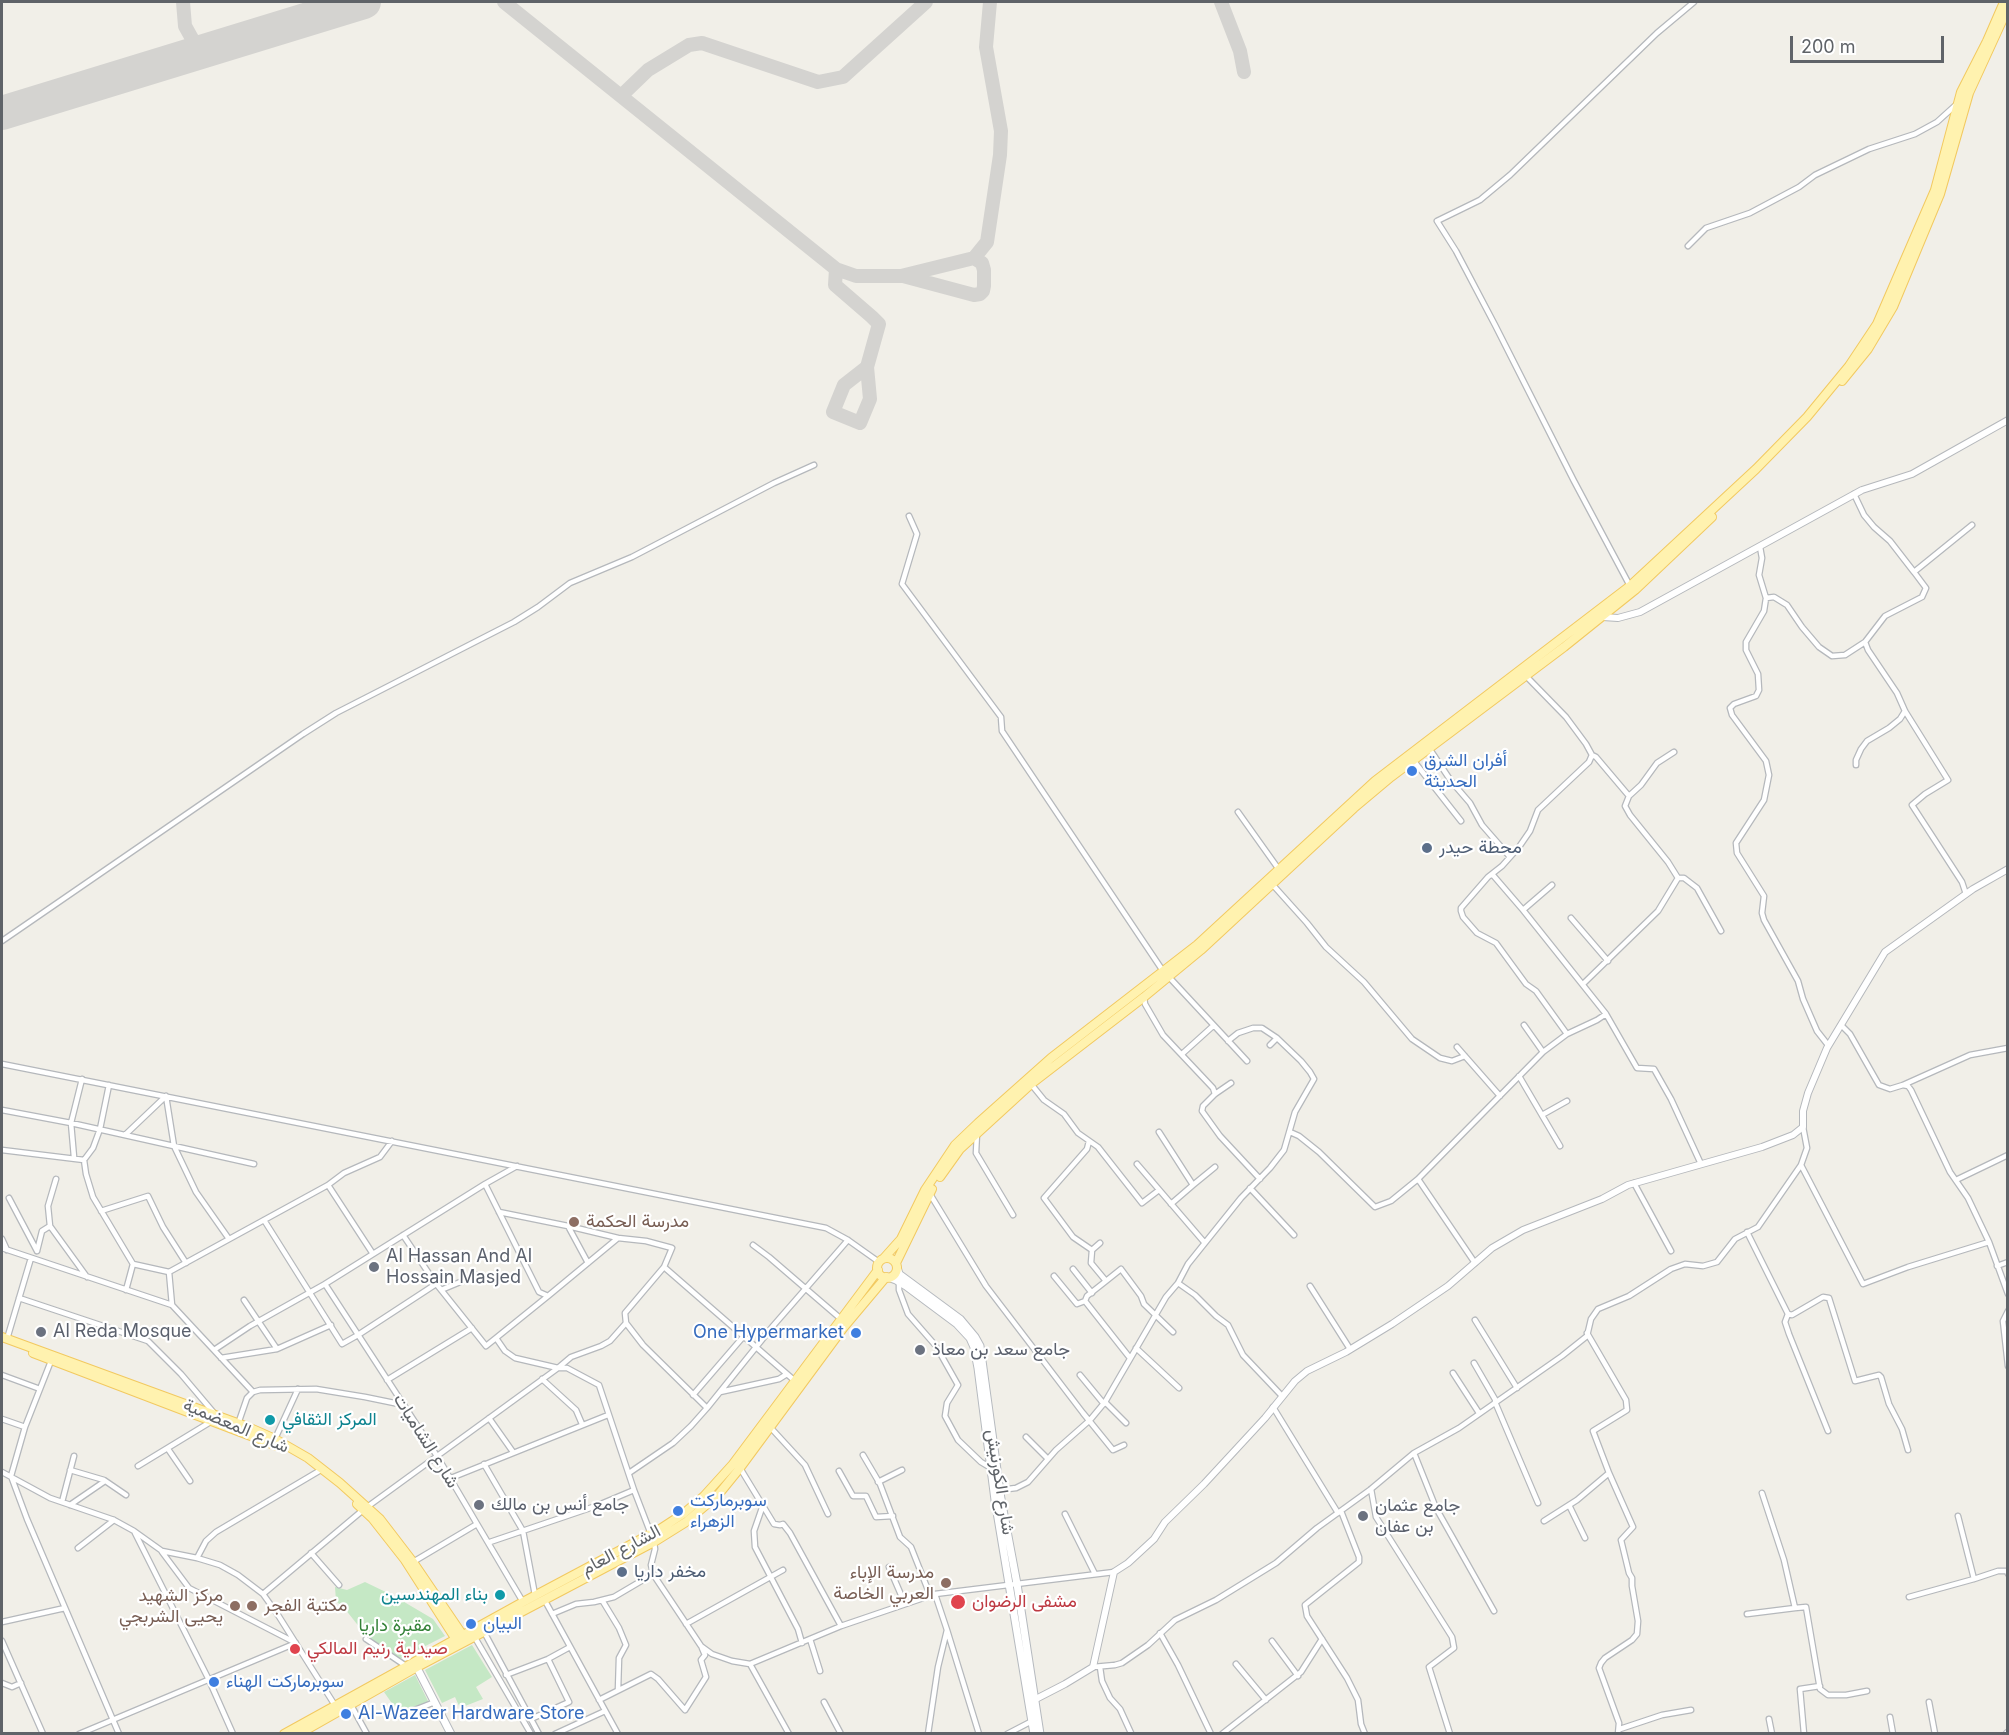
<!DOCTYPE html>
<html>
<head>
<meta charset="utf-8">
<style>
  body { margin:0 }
  #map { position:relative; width:2009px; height:1735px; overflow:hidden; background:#f1efe8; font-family:Inter,sans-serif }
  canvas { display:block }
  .frame { position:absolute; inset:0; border:3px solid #5f6368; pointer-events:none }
  .scale { position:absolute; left:1790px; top:36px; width:154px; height:27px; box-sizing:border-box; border:3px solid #5f6368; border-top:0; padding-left:8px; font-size:18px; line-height:21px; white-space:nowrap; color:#5f6368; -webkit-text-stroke:4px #fff; paint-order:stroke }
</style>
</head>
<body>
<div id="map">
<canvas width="2009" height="1735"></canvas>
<div class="frame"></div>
<div class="scale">200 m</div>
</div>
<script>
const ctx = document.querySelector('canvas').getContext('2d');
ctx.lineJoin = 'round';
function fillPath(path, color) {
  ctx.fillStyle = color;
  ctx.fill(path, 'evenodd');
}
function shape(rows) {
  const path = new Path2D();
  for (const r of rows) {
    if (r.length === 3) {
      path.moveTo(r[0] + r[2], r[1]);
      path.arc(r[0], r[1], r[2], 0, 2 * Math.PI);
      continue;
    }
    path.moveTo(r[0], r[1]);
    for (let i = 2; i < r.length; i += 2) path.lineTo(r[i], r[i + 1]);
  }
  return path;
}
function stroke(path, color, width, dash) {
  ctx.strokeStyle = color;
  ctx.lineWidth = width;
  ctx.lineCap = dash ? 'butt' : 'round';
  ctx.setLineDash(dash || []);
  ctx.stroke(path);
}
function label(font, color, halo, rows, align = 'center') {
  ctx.font = font + ' Inter,Vazirmatn,sans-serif';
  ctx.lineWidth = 4.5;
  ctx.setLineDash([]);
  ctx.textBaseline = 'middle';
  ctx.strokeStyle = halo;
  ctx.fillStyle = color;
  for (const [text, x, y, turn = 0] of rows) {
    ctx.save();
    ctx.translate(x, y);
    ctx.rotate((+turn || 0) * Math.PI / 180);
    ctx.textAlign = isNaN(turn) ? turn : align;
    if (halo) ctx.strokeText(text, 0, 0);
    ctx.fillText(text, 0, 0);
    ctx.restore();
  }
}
const green = shape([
  [365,1582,394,1596,433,1619,445,1636,400,1659,368,1638,345,1609,336,1601,335,1587,347,1590],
  [472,1645,492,1677,476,1687,483,1699,460,1708,455,1697,442,1703,425,1670],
  [415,1675,429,1703,398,1712,384,1692]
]);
const taxiway = shape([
  [183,2,185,26,200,53],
  [504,2,836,269,856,276,901,276,974,258,987,242,1000,155,1001,131,986,47,990,2],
  [1221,2,1240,51,1244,72],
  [621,96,648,70,689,45,702,43,818,82,843,77,926,2],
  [836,269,835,285,872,317,879,324,867,367],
  [903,276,974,295,980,294,983,291,984,286,984,270,982,263,974,258],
  [867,367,870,399,860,423,833,412,844,385,867,367]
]);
const runway = shape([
  [2,113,364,2]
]);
const minor = shape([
  [1688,246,1706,228,1750,213,1799,187,1815,175,1869,149,1915,134,1937,122,1958,103],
  [1854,494,1864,515,1874,527,1890,541,1914,572],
  [909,516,917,534,902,584,1001,717,1002,731,1163,971],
  [1760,547,1762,558,1759,575,1766,598,1774,597,1787,605,1802,627,1819,647,1832,656,1845,655,1865,642],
  [1630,586,1574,481,1495,325,1456,251,1437,221,1480,200,1510,175,1657,33,1694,2],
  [1766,598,1764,611,1746,642,1746,650,1758,674,1759,690,1756,696,1734,704,1730,708,1732,715,1766,761,1769,775,1764,800,1736,843,1737,853,1764,896,1762,913,1764,920,1798,981,1803,999,1817,1031,1828,1045],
  [1526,676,1566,717,1586,744,1592,755,1596,757,1629,796],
  [1429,748,1451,781,1470,803,1482,825,1510,857],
  [1674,752,1657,763,1641,785,1629,796,1625,806,1630,815,1668,862,1678,878],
  [1413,760,1461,821],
  [1856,765,1856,760,1861,749,1867,741,1889,728,1900,719,1905,711],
  [1238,812,1280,871],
  [1492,874,1523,910,1606,1014],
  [1678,878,1684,878,1697,888,1721,931],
  [1272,884,1307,923,1326,947,1364,982,1412,1039,1440,1058,1452,1061,1465,1056],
  [1966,894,1962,882,1912,805,1925,794,1948,780,1905,711,1897,693,1868,650,1865,642,1885,616,1922,597,1926,588,1914,572,1972,525],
  [1523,910,1552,885],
  [1571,918,1608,961],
  [2,941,303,734,336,713,514,622,538,607,570,583,632,557,774,483,814,465],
  [1169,977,1247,1061],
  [1583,984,1658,911,1678,878],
  [1144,997,1145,1004,1163,1035,1213,1088,1215,1094],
  [1524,1025,1543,1052],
  [1841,1025,1850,1034,1879,1085,1890,1089,1903,1085,1970,1055,2008,1048],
  [1567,1034,1536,991,1526,984,1496,943,1477,933,1463,917,1461,911,1461,908,1488,877,1502,866,1519,847,1530,831,1538,810,1589,762,1592,755],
  [1228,1041,1238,1033,1253,1028,1262,1028,1277,1038],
  [1457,1047,1500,1096],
  [1182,1054,1213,1026],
  [2,1064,826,1228,848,1240,879,1262],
  [1519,1076,1560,1146],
  [1231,1083,1215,1094,1203,1106,1202,1111,1220,1136,1260,1179],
  [1031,1084,1044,1100,1064,1114,1078,1133,1098,1147,1142,1203,1159,1190],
  [109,1085,100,1129,93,1148,84,1160,86,1174,93,1197,133,1264],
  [1903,1085,1908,1086,1911,1090,1950,1172,1968,1198,1989,1242,2008,1294],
  [166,1096,174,1146,196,1192,229,1239],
  [2,1110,71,1123,254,1164],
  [1542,1115,1567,1101],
  [1159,1132,1193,1185,1171,1204],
  [1290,1132,1299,1136,1319,1152,1375,1207,1391,1201,1418,1179,1543,1052,1567,1034,1597,1020,1606,1014,1637,1068,1654,1069,1671,1099,1701,1164],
  [977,1133,976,1153,1013,1215],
  [125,1135,166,1096],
  [1089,1141,1087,1149,1044,1198,1073,1237,1092,1250,1091,1263,1106,1281,1087,1296,1085,1301,1130,1358],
  [2,1150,84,1160],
  [74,1157,71,1123,82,1079],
  [1137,1164,1204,1242],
  [1801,1165,1863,1284,1908,1267,1989,1242],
  [56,1179,48,1206,50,1226,87,1277],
  [1418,1179,1475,1263],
  [1956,1180,2008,1155],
  [1634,1183,1671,1251],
  [328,1185,373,1254],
  [1193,1185,1215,1167],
  [1250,1188,1294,1235],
  [930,1194,986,1286,1083,1413,1113,1450,1124,1445],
  [9,1198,37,1251],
  [101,1211,148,1196,163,1227,186,1263],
  [499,1212,568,1226,618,1238],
  [264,1220,342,1344,358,1335,436,1284],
  [568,1226,588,1263],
  [1747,1232,1788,1314,1792,1315,1823,1297,1829,1298,1855,1381,1879,1375,1881,1377,1889,1404,1902,1429,1908,1450],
  [403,1235,434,1281,486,1346,496,1338,505,1351,515,1358,558,1368,571,1357,601,1346,610,1341,626,1323,625,1313,664,1267,672,1248,646,1241,618,1238,548,1296,539,1292,485,1184],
  [2,1239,7,1250],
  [753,1245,769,1257,841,1319],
  [2,1248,172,1305],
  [1092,1250,1100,1243],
  [37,1251,42,1231,50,1226],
  [1997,1266,2008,1262],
  [664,1267,795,1381],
  [1073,1269,1092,1293],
  [169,1272,172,1305,253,1392],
  [1054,1276,1077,1304,1085,1301],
  [1106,1281,1121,1269,1141,1296,1144,1304,1173,1332],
  [899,1282,899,1290,908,1314,936,1346,958,1385,947,1403,945,1416,958,1440,981,1462,991,1468],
  [1178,1283,1195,1295,1216,1316,1228,1325,1243,1355,1282,1396],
  [325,1284,437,1456,523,1602],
  [1310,1286,1350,1349],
  [126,1290,133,1264,169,1272,328,1185,344,1173,380,1157,392,1141],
  [441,1290,477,1275],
  [19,1298,148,1341,181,1374,214,1413],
  [244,1300,277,1349],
  [2008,1311,2003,1321,2008,1366],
  [1788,1314,1785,1322,1789,1334,1828,1431],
  [1475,1320,1517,1388],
  [626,1323,643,1345,707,1408],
  [496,1338,548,1296],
  [7,1339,31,1258],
  [1136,1348,1179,1388],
  [214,1350,250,1326,325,1284,485,1184,517,1166],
  [221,1358,277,1349,331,1325],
  [51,1361,25,1427,11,1476,27,1519,119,1734],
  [1474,1363,1496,1401],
  [1453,1373,1479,1413],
  [2,1375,40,1389],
  [1080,1375,1104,1404],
  [542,1379,576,1410,582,1424],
  [387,1380,472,1328],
  [720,1392,779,1379,787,1374],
  [693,1395,743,1337],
  [1105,1402,1126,1423],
  [1495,1402,1538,1503],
  [1273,1407,1338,1513],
  [489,1418,513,1452],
  [2,1419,25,1427],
  [238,1424,247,1398,253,1392,260,1390,316,1389,365,1397,404,1405],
  [771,1428,805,1465,828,1514],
  [1026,1437,1048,1459],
  [274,1441,298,1389],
  [168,1449,190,1481],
  [1414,1453,1436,1508,1494,1611],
  [863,1455,880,1484,900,1537,911,1547,930,1595],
  [484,1464,523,1531,535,1595],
  [138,1466,212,1421],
  [740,1468,774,1524,780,1525,783,1524,790,1533,841,1626],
  [70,1470,104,1480,126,1495],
  [839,1471,853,1496,866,1496,876,1517,893,1516],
  [2,1472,50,1498,114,1520,134,1531,162,1551,197,1558,220,1565,238,1575,263,1594,278,1615,336,1707],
  [629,1473,673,1443,691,1426,707,1408,773,1326,848,1240],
  [1609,1473,1633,1527,1621,1540,1629,1573,1632,1578,1632,1586,1638,1621,1637,1634,1632,1640,1605,1658,1601,1663,1599,1668,1619,1723,1618,1734],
  [451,1478,608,1415],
  [878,1482,902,1470],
  [1371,1489,1376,1517,1452,1637,1454,1648,1429,1667,1450,1734],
  [1000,1490,1016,1488,1028,1482,1056,1450,1090,1420,1105,1402,1166,1297,1178,1283,1188,1264,1241,1198,1270,1168,1284,1150,1295,1112,1314,1079,1310,1072,1301,1061,1277,1038,1270,1045],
  [1762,1493,1784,1560,1795,1608,1806,1607,1820,1689,1828,1695,1846,1695,1867,1691],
  [62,1502,74,1456],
  [70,1505,105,1481],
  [763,1505,754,1531,755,1547,798,1629,802,1643],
  [1569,1505,1585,1538],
  [1341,1511,1359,1557,1359,1562,1305,1605,1307,1616,1347,1678,1358,1700,1361,1724,1365,1734],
  [1065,1514,1095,1574],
  [1958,1516,1974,1579,1998,1571,2007,1571,2008,1574],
  [1544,1521,1577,1500,1609,1473,1593,1431,1627,1410,1626,1400,1587,1333],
  [135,1533,209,1680,233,1734],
  [490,1542,596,1506,634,1490],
  [78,1548,114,1520],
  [162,1552,189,1588,294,1642],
  [311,1553,339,1585],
  [197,1558,206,1541,216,1532,319,1471],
  [413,1562,477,1524],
  [889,1567,905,1604],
  [263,1594,363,1510,558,1368,567,1368,599,1385,634,1490,654,1542,655,1549,651,1565,653,1574,701,1646,712,1654,732,1661,750,1664,841,1626,935,1594,1114,1572],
  [1909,1597,1974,1579],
  [544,1599,618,1734],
  [602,1600,619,1628,626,1645,619,1658,618,1690],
  [552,1614,576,1604,594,1602,614,1597,653,1574],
  [1747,1614,1795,1608],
  [2,1622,65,1608],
  [686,1624,783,1570],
  [483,1630,539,1734],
  [947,1630,979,1734],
  [1160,1633,1178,1665,1211,1734],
  [474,1636,531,1734],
  [366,1639,406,1666],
  [810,1639,820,1671],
  [2,1641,43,1734],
  [1272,1641,1298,1676],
  [750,1664,789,1734],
  [1236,1664,1266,1700],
  [1093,1667,1115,1665,1122,1663,1148,1645,1175,1620,1216,1600,1276,1563,1317,1528,1371,1489,1414,1453,1459,1428,1562,1356,1587,1336,1591,1319,1598,1309,1629,1296,1671,1269,1685,1264,1703,1266,1717,1262,1735,1239,1758,1227,1801,1165,1807,1148,1803,1127],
  [1100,1667,1102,1681,1110,1698,1120,1709,1131,1733],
  [506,1675,548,1659,570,1647],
  [2,1683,12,1687,21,1683],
  [599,1700,651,1674,658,1679,685,1710,706,1677,701,1660,705,1655,702,1648],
  [824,1702,841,1734],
  [1929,1702,1935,1734],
  [351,1705,367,1734],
  [399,1716,435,1702],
  [1890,1717,1893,1734],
  [531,1719,569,1702,548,1659],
  [1769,1719,1772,1734],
  [1620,1729,1662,1715,1691,1710],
  [79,1734,296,1643],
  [555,1734,605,1711],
  [928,1734,938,1667,947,1630,935,1594],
  [1007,1734,1034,1720],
  [1222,1734,1301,1672,1322,1639],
  [1804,1734,1800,1689,1820,1686]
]);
const tertiary = shape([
  [1603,617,1618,618,1640,612,1862,490,1912,474,2008,420],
  [1032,1701,1065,1684,1093,1667,1114,1572,1128,1563,1154,1539,1165,1522,1204,1484,1265,1418,1295,1381,1307,1371,1346,1352,1392,1324,1448,1286,1492,1248,1523,1230,1602,1199,1628,1185,1762,1147,1793,1135,1803,1127,1803,1111,1808,1093,1827,1048,1885,952,1973,889,2008,869]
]);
const secondary = shape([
  [897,1267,899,1274,960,1319,975,1337,980,1346,1001,1499,1017,1584,1040,1734],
  [888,1277,896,1280,906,1286,957,1324,970,1338,974,1347,978,1368,995,1500,1034,1734],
  [415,1664,451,1734],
  [2007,1734,2008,1733]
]);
const primary = shape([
  [1842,381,1868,349,1893,307,1940,194,1969,93,2008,8],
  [940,1177,960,1149,1031,1084,1144,997,1201,950,1354,808,1391,777,1564,647,1635,590,1712,517],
  [884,1258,901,1239,925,1190,955,1145,978,1123,1051,1058,1197,945,1375,781,1630,586,1756,469,1807,417,1849,366,1877,324,1935,190,1961,92,1987,41,2004,2],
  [887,1268,10],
  [896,1263,932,1189],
  [2,1337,248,1427,275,1439,308,1458,340,1483,380,1519,413,1562,464,1637],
  [33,1353,277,1446],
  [357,1504,372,1518,405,1560,457,1641],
  [284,1734,523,1602,660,1529,683,1514,704,1496,733,1464,878,1270],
  [299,1734,417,1667,654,1542,686,1522,718,1495,740,1468,844,1327,886,1277]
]);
const markers = [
  [1412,771,6,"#3f7fe0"],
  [1427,848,6,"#5c6f8a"],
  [574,1222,6,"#8d6e63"],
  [374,1267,6,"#6b7280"],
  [41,1332,6,"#6b7280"],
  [856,1333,6,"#3f7fe0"],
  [920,1350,6,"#6b7280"],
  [270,1420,6,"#0f9aa8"],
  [479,1505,6,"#6b7280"],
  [678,1511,6,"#3f7fe0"],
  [1363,1516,6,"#6b7280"],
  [622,1572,6,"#5c6f8a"],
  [946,1583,6,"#8d6e63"],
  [500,1595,6,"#0f9aa8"],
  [958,1602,8,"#e0444e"],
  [235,1606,6,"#8d6e63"],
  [252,1606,6,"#8d6e63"],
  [471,1624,6,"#3f7fe0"],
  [295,1649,6,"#e0444e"],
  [214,1682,6,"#3f7fe0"],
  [346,1714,6,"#3f7fe0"]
];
const shopNames = [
  ["أفران الشرق",1424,761],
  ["الحديثة",1424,782],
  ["One Hypermarket",844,1333,"right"],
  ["سوبرماركت",690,1501],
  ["الزهراء",690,1522],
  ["البيان",483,1624],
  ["سوبرماركت الهناء",226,1682],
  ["Al-Wazeer Hardware Store",358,1714]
];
const serviceNames = [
  ["محطة حيدر",1439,848],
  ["مخفر داريا",634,1572]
];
const educationNames = [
  ["مدرسة الحكمة",586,1222],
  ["مدرسة الإباء",934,1573,"right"],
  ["العربي الخاصة",934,1594,"right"],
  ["مركز الشهيد",223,1596,"right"],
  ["يحيى الشربجي",223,1617,"right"],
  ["مكتبة الفجر",264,1606]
];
const worshipNames = [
  ["Al Hassan And Al",386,1257],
  ["Hossain Masjed",386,1278],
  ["Al Reda Mosque",53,1332],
  ["جامع سعد بن معاذ",932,1350],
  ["جامع أنس بن مالك",491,1505],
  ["جامع عثمان",1375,1506],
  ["بن عفان",1375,1527]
];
const cultureNames = [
  ["المركز الثقافي",282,1420],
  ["بناء المهندسين",488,1595,"right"]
];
const streetNames = [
  ["شارع المعضمية",236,1426,23],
  ["شارع الشاميات",426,1441,58],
  ["شارع الكورنيش",1000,1482,81],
  ["الشارع العام",621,1550,-28]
];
const healthNames = [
  ["مشفى الرضوان",972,1602],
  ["صيدلية رنيم المالكي",307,1649]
];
const parkNames = [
  ["مقبرة داريا",395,1626]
];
fillPath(green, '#c5e8c5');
stroke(taxiway, '#d4d3d0', 14);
stroke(runway, '#d4d3d0', 34);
stroke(minor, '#b5b8bc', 7);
stroke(tertiary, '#b5b8bc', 8);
stroke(secondary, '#b6babf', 9);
stroke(primary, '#f2c960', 10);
stroke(minor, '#fff', 4.5);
stroke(tertiary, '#fff', 6);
stroke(secondary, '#fff', 7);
stroke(primary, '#fff2af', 8);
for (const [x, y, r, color] of markers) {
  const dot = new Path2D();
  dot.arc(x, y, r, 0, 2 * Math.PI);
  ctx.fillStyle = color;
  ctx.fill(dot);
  stroke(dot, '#fff', 2);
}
label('18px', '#366cbe', '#fff', shopNames, 'left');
label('18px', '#4e5e75', '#fff', serviceNames, 'left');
label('18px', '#785e54', '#fff', educationNames, 'left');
label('18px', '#5b616d', '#fff', worshipNames, 'left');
label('18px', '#0d838f', '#fff', cultureNames, 'left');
label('18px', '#5f6368', '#fff', streetNames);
label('18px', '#be3a42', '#fff', healthNames, 'left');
label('18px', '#348238', '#fff', parkNames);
</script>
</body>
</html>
